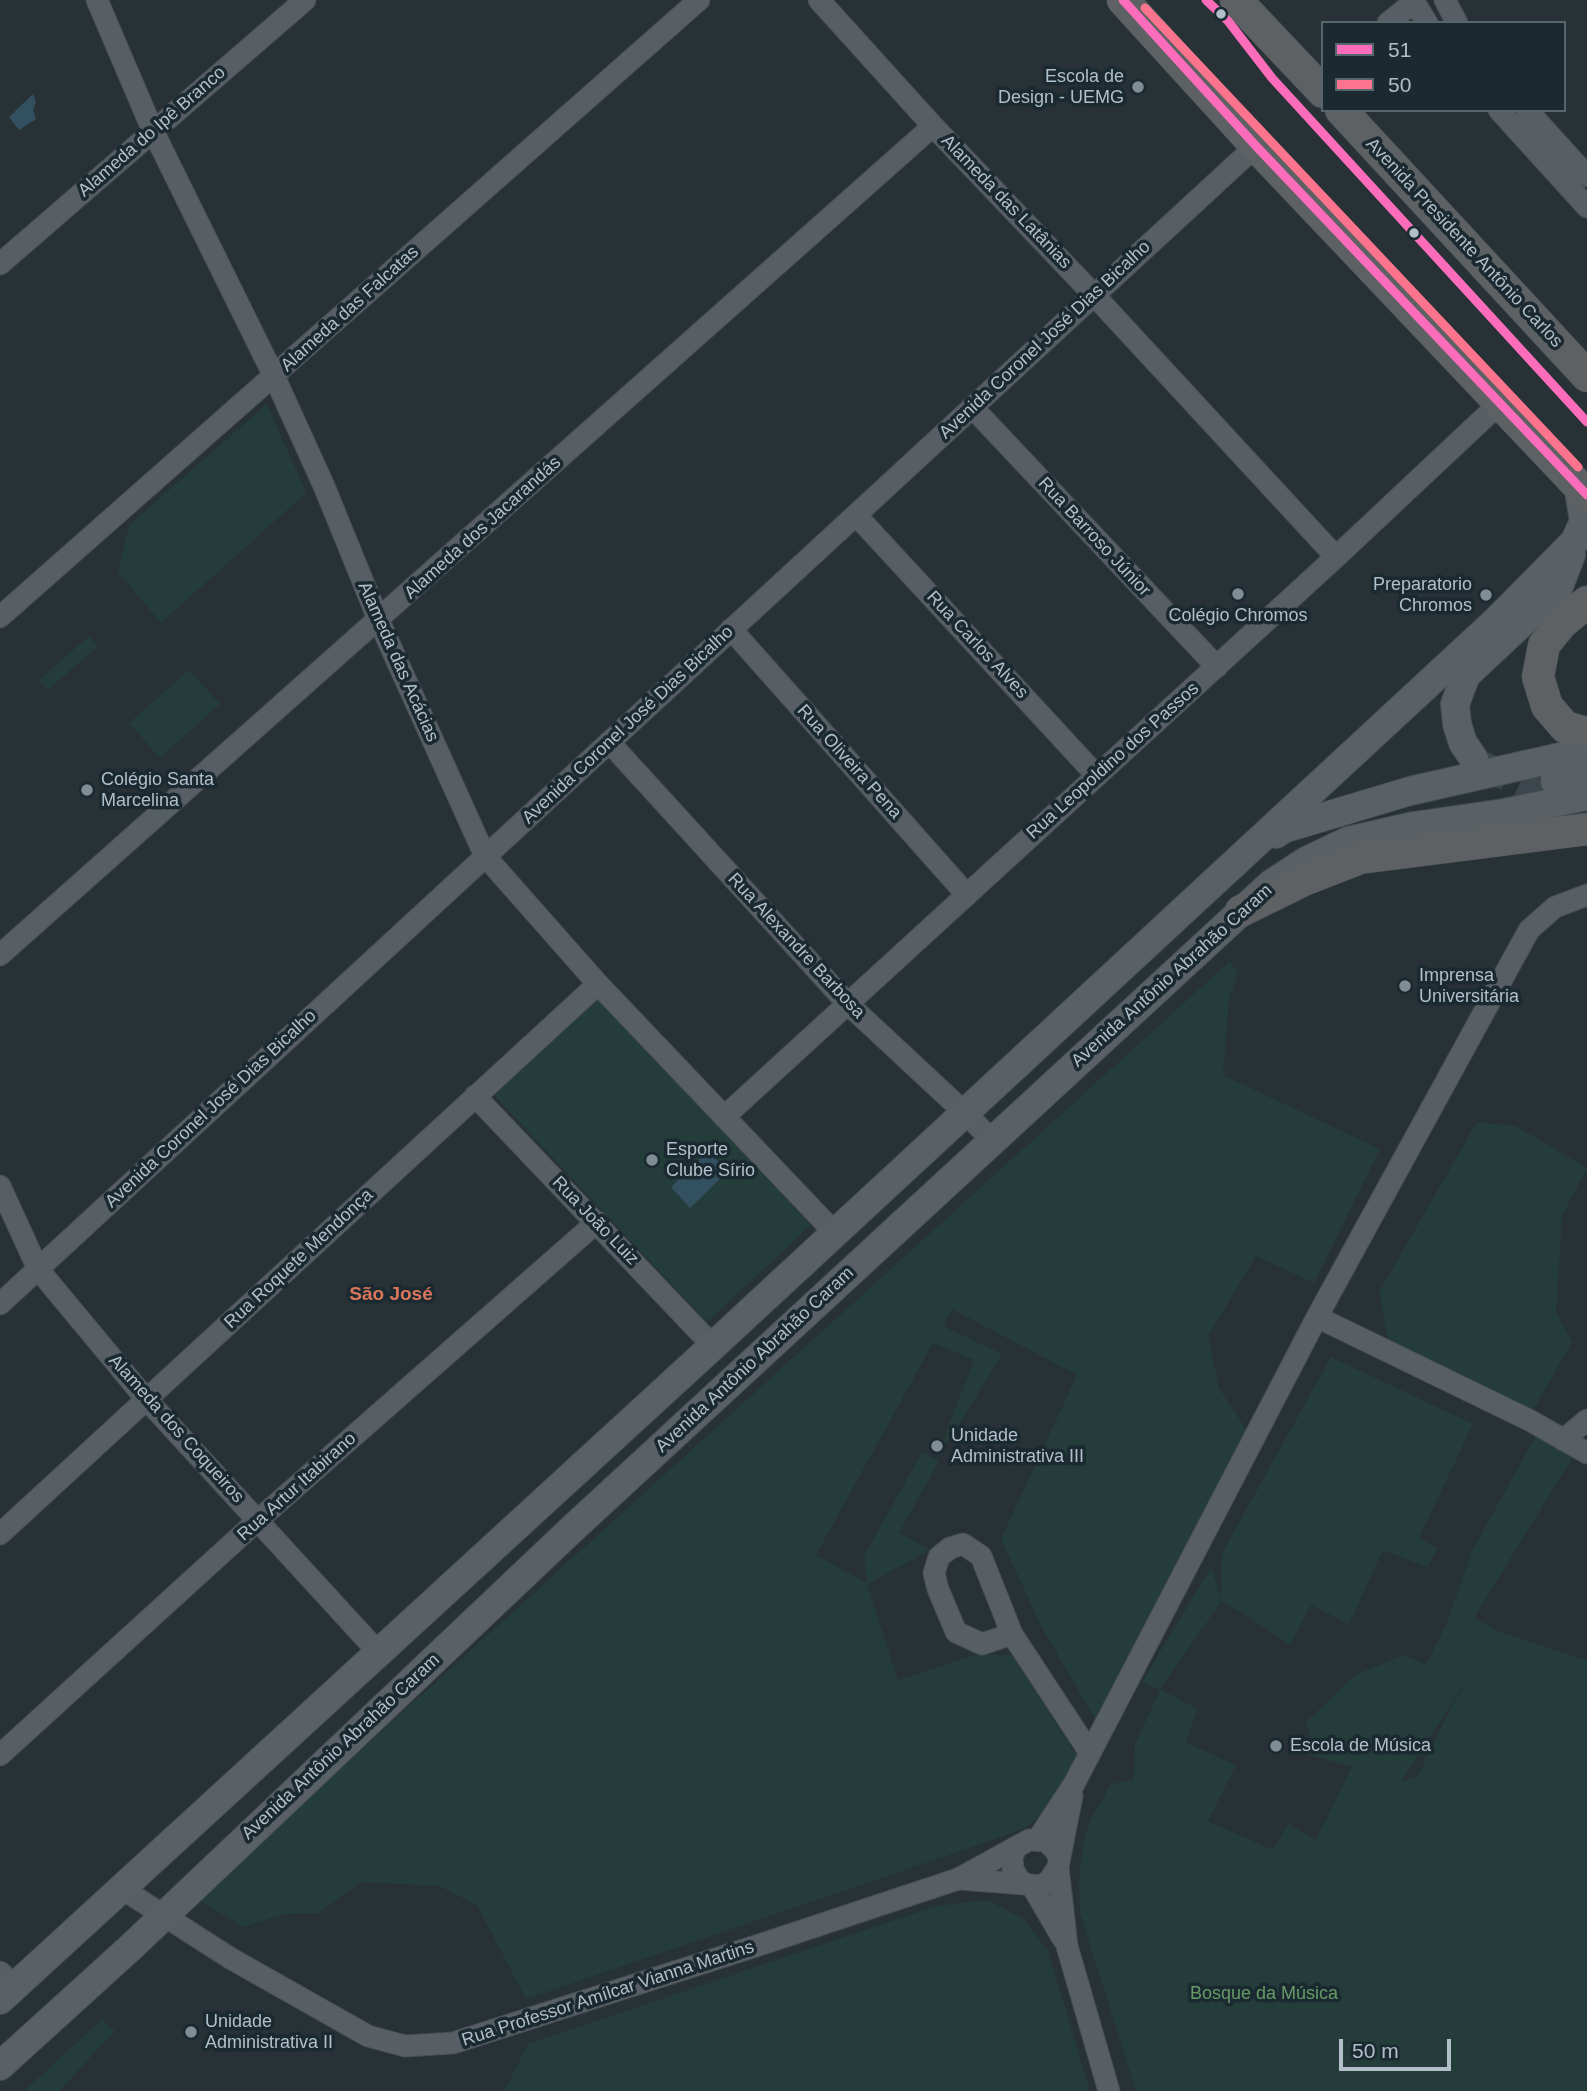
<!DOCTYPE html>
<html>
<head>
<meta charset="utf-8">
<style>
  body { margin:0 }
  #map { position:relative; width:1587px; height:2091px; overflow:hidden; background:#273136; font-family:Arial,sans-serif }
  canvas { display:block }
  .legend { position:absolute; left:1321px; top:21px; width:245px; height:91px; box-sizing:border-box; background:#1b2931; border:2px solid #57656d; margin:0; padding:9px 12px; list-style:none; font-size:21px; color:#b1bfc8 }
  .legend li { display:flex; align-items:center; gap:14px; height:35px }
  .legend b { width:35px; border:2px solid #57656d }
  .scale { position:absolute; left:1339px; top:2039px; width:112px; height:32px; box-sizing:border-box; border:4px solid #b1bfc8; border-top:0; padding-left:9px; font-size:21px; line-height:24px; white-space:nowrap; color:#b1bfc8; -webkit-text-stroke:5px #1b2931; paint-order:stroke }
</style>
</head>
<body>
<div id="map">
<canvas width="1587" height="2091"></canvas>
<ul class="legend">
<li><b style="height:9px;background:#fb6dba"></b>51</li>
<li><b style="height:9px;background:#fc738d"></b>50</li>
</ul>
<div class="scale">50 m</div>
</div>
<script>
const ctx = document.querySelector('canvas').getContext('2d');
ctx.lineJoin = 'round';
function fillPath(path, color) {
  ctx.fillStyle = color;
  ctx.fill(path, 'evenodd');
}
function shape(rows) {
  const path = new Path2D();
  for (const r of rows) {
    path.moveTo(r[0], r[1]);
    for (let i = 2; i < r.length; i += 2) path.lineTo(r[i], r[i + 1]);
  }
  return path;
}
function stroke(path, color, width, dash) {
  ctx.strokeStyle = color;
  ctx.lineWidth = width;
  ctx.lineCap = dash ? 'butt' : 'round';
  ctx.setLineDash(dash || []);
  ctx.stroke(path);
}
function label(font, color, halo, rows, align = 'center') {
  ctx.font = font + ' Arial,sans-serif';
  ctx.lineWidth = 7;
  ctx.setLineDash([]);
  ctx.textBaseline = 'middle';
  ctx.strokeStyle = halo;
  ctx.fillStyle = color;
  for (const [text, x, y, turn = 0] of rows) {
    ctx.save();
    ctx.translate(x, y);
    ctx.rotate((+turn || 0) * Math.PI / 180);
    ctx.textAlign = isNaN(turn) ? turn : align;
    if (halo) ctx.strokeText(text, 0, 0);
    ctx.fillText(text, 0, 0);
    ctx.restore();
  }
}
const green = shape([
  [267,404,306,493,161,623,118,572,129,525],
  [89,636,98,646,48,690,39,680],
  [189,670,220,704,160,758,129,723],
  [1230,961,1238,973,1229,999,1223,1075,1380,1149,1314,1283,1256,1256,1208,1336,1219,1388,1246,1429,1095,1719,1041,1626,1001,1539,1077,1375,952,1309,943,1326,1002,1354,950,1440,941,1445,974,1360,933,1343,816,1555,867,1583,864,1556,922,1452,939,1461,899,1533,931,1550,867,1584,898,1680,976,1655,1012,1655,1077,1756,1047,1810,1026,1827,990,1841,526,1999,477,1905,439,1886,361,1882,319,1913,284,1914,244,1927,197,1899],
  [597,998,811,1225,707,1322,494,1095],
  [1477,1122,1516,1126,1587,1168,1562,1216,1556,1312,1572,1342,1530,1416,1388,1341,1379,1292],
  [1331,1357,1473,1424,1419,1538,1438,1548,1427,1567,1383,1550,1349,1624,1311,1605,1290,1645,1246,1615,1221,1602,1160,1689,1198,1709,1185,1742,1236,1765,1208,1821,1273,1850,1288,1824,1316,1840,1352,1767,1295,1751,1313,1741,1306,1722,1355,1675,1404,1655,1426,1665,1447,1623,1472,1551,1536,1435,1574,1455,1474,1618,1498,1631,1587,1661,1587,2091,1136,2091,1080,1913,1079,1878,1083,1845,1090,1821,1111,1784,1134,1780,1135,1744,1160,1690,1142,1682,1211,1567,1221,1598,1222,1553],
  [1476,1666,1449,1711,1418,1776,1401,1782],
  [987,1900,1024,1919,1048,1951,1090,2091,504,2091,528,2044,936,1906],
  [102,2019,115,2031,59,2091,24,2091]
]);
const water = shape([
  [33,94,36,102,33,110,36,119,19,130,9,117],
  [708,1151,728,1171,690,1208,671,1187]
]);
const majorTunnel = shape([
  [1482,765,1526,786,1555,781]
]);
const minor = shape([
  [97,0,153,131,274,376,324,486,379,621,485,856,598,984,835,1233],
  [819,0,933,126,1094,295,1336,557],
  [1413,0,1427,23],
  [1445,0,1457,23],
  [1388,23,1414,2],
  [1499,110,1587,207],
  [1527,110,1587,176],
  [0,264,305,0],
  [972,407,1217,667],
  [856,515,1097,776],
  [0,617,699,0],
  [731,629,967,895],
  [609,742,848,1004,964,1112,992,1140],
  [0,955,933,126],
  [475,1096,713,1346],
  [724,1117,1336,557,1500,403],
  [0,1186,38,1269,146,1399,379,1653],
  [0,1304,1256,146],
  [1317,1317,1531,1421,1587,1453],
  [1563,1440,1587,1420],
  [0,1534,598,984],
  [1012,1634,982,1644,956,1632,938,1589,934,1573,939,1557,950,1548,963,1544,981,1556,1012,1634,1090,1753],
  [0,1755,257,1521,597,1222],
  [1072,1796,1058,1867,1067,1946,1109,2091],
  [1038,1839,1074,1784,1317,1317,1529,930,1555,907,1587,895],
  [1016,1848,1012,1857,1013,1869,1018,1878,1024,1884,1040,1886,1049,1881,1058,1867],
  [960,1879,1024,1884],
  [1032,1886,1063,1939],
  [121,1888,230,1958,368,2036,405,2046,453,2043,759,1945,958,1879,1029,1840,1046,1841,1057,1852,1059,1860],
  [0,1972,15,1986]
]);
const major = shape([
  [1474,759,1463,743,1457,724,1455,704,1466,675,1558,589,1571,555],
  [1555,781,1587,777],
  [1276,834,1283,829,1410,791,1587,751],
  [0,2000,713,1346,1497,620,1575,541,1584,521,1578,485],
  [0,2066,130,1948,571,1530,1271,884,1306,861,1348,841,1414,826,1504,813,1587,796]
]);
const highway = shape([
  [1123,0,1256,146,1587,495],
  [1236,0,1323,92],
  [1341,110,1587,376],
  [1587,602,1561,624,1544,645,1538,677,1547,706,1565,727,1587,733],
  [1241,911,1306,879,1360,858,1587,829]
]);
const bus1 = shape([
  [1123,0,1256,146,1587,495],
  [1206,0,1228,21,1272,78,1587,422]
]);
const bus2 = shape([
  [1145,8,1578,467]
]);
const markers = [
  [1221,14,6,"#b1bfc8"],
  [1138,87,7,"#818d95"],
  [1414,233,6,"#b1bfc8"],
  [1238,594,7,"#818d95"],
  [1486,595,7,"#818d95"],
  [87,790,7,"#818d95"],
  [1405,986,7,"#818d95"],
  [652,1160,7,"#818d95"],
  [937,1446,7,"#818d95"],
  [1276,1746,7,"#818d95"],
  [191,2032,7,"#818d95"]
];
const poiNames = [
  ["Escola de",1124,77,"right"],
  ["Design - UEMG",1124,98,"right"],
  ["Preparatorio",1472,585,"right"],
  ["Chromos",1472,606,"right"],
  ["Colégio Chromos",1238,616,"center"],
  ["Colégio Santa",101,780],
  ["Marcelina",101,801],
  ["Imprensa",1419,976],
  ["Universitária",1419,997],
  ["Esporte",666,1150],
  ["Clube Sírio",666,1171],
  ["Unidade",951,1436],
  ["Administrativa III",951,1457],
  ["Escola de Música",1290,1746],
  ["Unidade",205,2022],
  ["Administrativa II",205,2043]
];
const streetNames = [
  ["Alameda do Ipê Branco",152,132,-41],
  ["Alameda das Latânias",1006,202,46],
  ["Avenida Presidente Antônio Carlos",1464,243,47],
  ["Alameda das Falcatas",350,309,-42],
  ["Avenida Coronel José Dias Bicalho",1045,340,-43],
  ["Alameda dos Jacarandás",483,528,-42],
  ["Rua Barroso Júnior",1094,537,47],
  ["Rua Carlos Alves",977,645,47],
  ["Alameda das Acácias",398,662,66],
  ["Avenida Coronel José Dias Bicalho",628,725,-43],
  ["Rua Leopoldino dos Passos",1113,761,-42],
  ["Rua Oliveira Pena",849,762,48],
  ["Rua Alexandre Barbosa",796,946,47],
  ["Avenida Antônio Abrahão Caram",1172,976,-42],
  ["Avenida Coronel José Dias Bicalho",211,1109,-43],
  ["Rua João Luiz",595,1221,46],
  ["Rua Roquete Mendonça",299,1259,-43],
  ["Avenida Antônio Abrahão Caram",755,1360,-43],
  ["Alameda dos Coqueiros",176,1429,48],
  ["Rua Artur Itabirano",297,1487,-42],
  ["Avenida Antônio Abrahão Caram",341,1747,-43],
  ["Rua Professor Amílcar Vianna Martins",608,1994,-18]
];
const parkNames = [
  ["Bosque da Música",1264,1994]
];
const neighbourhoodNames = [
  ["São José",391,1295]
];
fillPath(green, '#243d3a');
fillPath(water, '#335060');
stroke(majorTunnel, '#3c464c', 28, [28, 14]);
stroke(minor, '#464d51', 23);
stroke(major, '#454e53', 30);
stroke(highway, '#444d51', 33);
stroke(minor, '#575f64', 21);
stroke(major, '#5a6166', 28);
stroke(highway, '#5d6163', 32);
stroke(bus1, '#fb6dba', 9);
stroke(bus2, '#fc738d', 9);
for (const [x, y, r, color] of markers) {
  const dot = new Path2D();
  dot.arc(x, y, r, 0, 2 * Math.PI);
  ctx.fillStyle = color;
  ctx.fill(dot);
  stroke(dot, '#1b2931', 2.5);
}
label('18px', '#b1bfc8', '#1b2931', poiNames, 'left');
label('18px', '#b1bfc8', '#1b2931', streetNames);
label('18px', '#669a67', '#1b2931', parkNames);
label('bold 19px', '#d9755b', '#1b2931', neighbourhoodNames);
</script>
</body>
</html>
